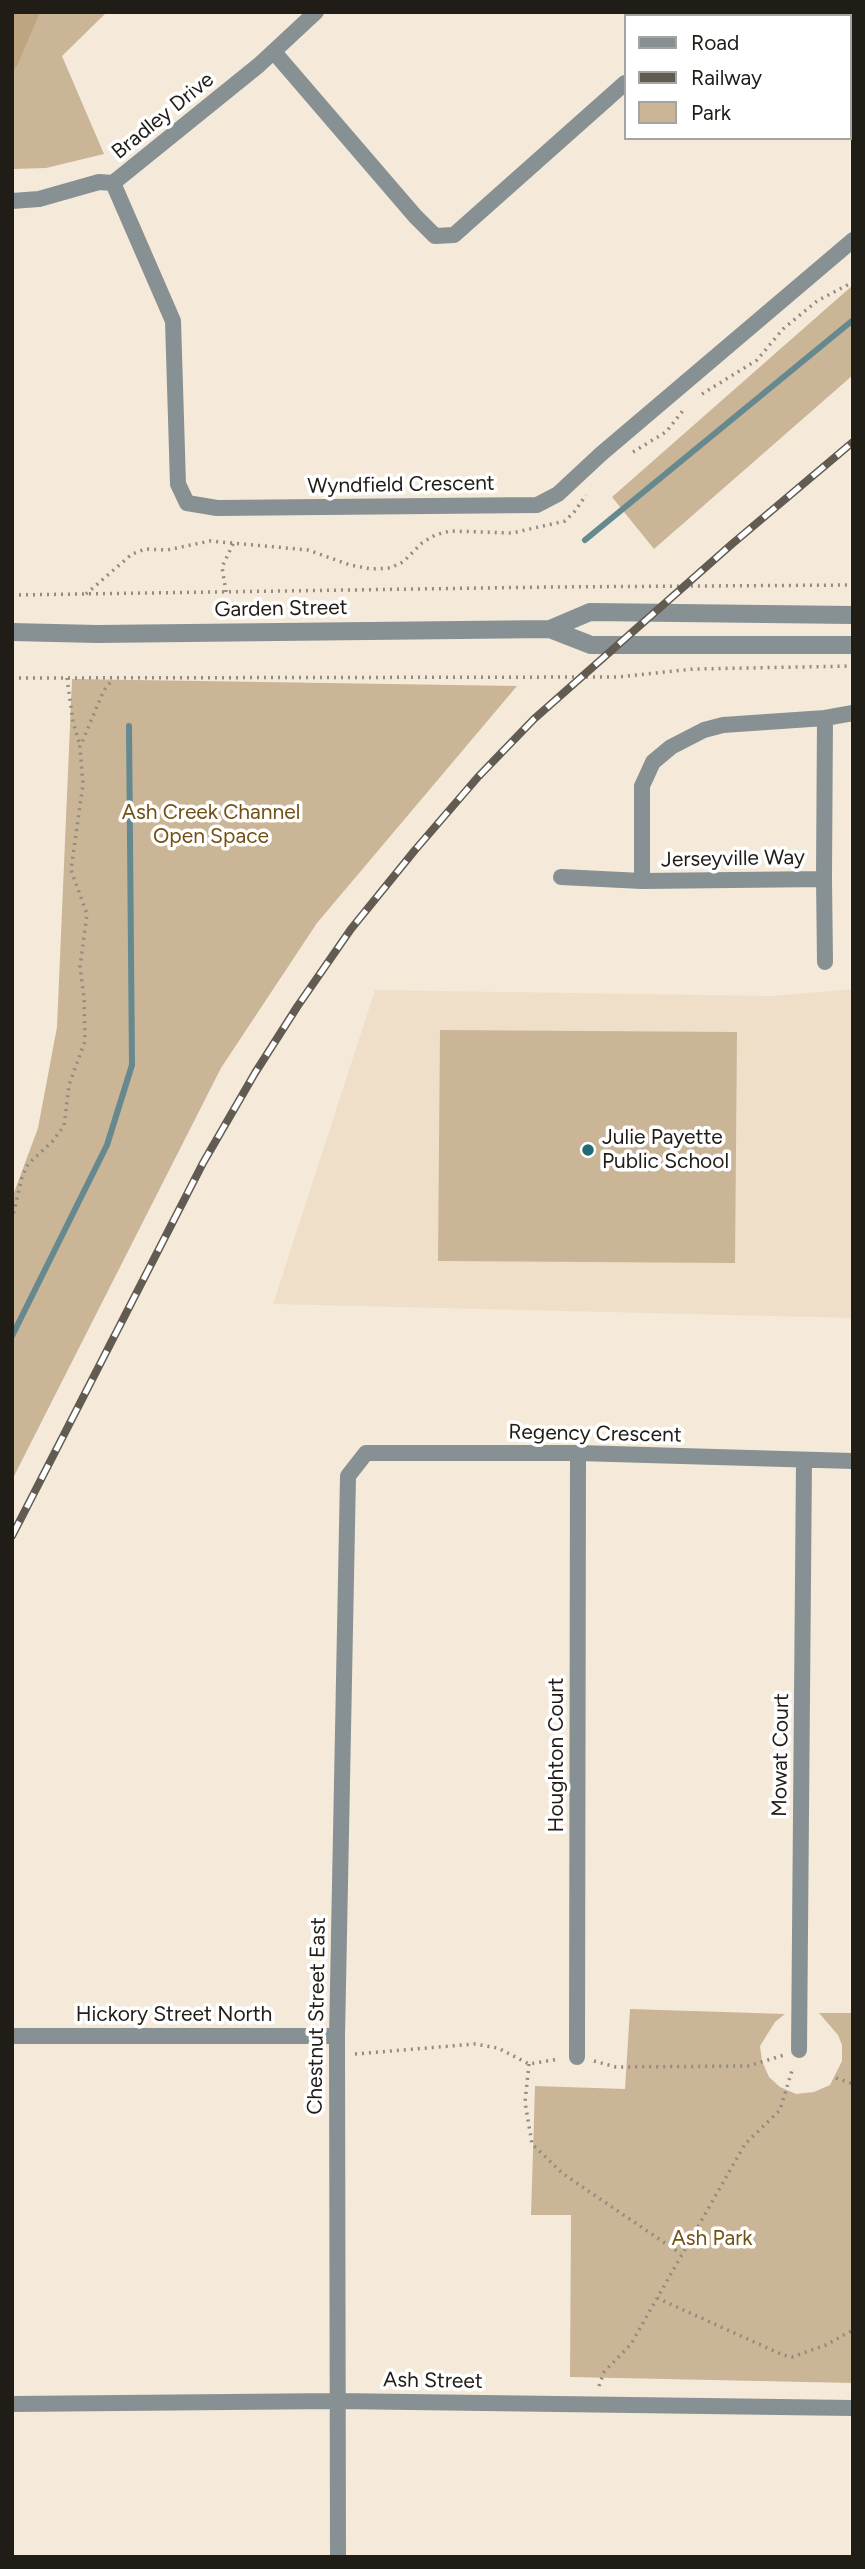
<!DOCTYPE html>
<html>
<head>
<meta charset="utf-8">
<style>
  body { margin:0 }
  #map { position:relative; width:865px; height:2569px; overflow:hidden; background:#f5ead9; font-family:Figtree,sans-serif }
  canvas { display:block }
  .frame { position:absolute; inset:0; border:14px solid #201c16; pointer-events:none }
  .legend { position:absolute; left:624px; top:14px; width:228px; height:126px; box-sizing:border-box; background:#fff; border:2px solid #a6a4a2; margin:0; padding:9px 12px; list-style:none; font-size:21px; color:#201c16 }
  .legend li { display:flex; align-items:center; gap:14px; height:35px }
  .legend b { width:35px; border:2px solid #a6a4a2 }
</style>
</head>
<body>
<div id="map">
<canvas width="865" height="2569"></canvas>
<div class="frame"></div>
<ul class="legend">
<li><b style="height:9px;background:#879193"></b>Road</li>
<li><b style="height:9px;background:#615b52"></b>Railway</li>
<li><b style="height:19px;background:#cab597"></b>Park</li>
</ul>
</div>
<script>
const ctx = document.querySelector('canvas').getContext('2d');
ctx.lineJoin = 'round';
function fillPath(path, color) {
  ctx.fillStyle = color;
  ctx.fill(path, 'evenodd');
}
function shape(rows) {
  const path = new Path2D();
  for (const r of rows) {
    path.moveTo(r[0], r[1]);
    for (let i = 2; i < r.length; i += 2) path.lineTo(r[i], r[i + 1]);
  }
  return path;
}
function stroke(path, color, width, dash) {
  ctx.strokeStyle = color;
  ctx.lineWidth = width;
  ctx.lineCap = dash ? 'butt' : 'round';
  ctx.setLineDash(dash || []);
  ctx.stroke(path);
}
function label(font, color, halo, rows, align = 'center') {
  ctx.font = font + ' Figtree,sans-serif';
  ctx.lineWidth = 7;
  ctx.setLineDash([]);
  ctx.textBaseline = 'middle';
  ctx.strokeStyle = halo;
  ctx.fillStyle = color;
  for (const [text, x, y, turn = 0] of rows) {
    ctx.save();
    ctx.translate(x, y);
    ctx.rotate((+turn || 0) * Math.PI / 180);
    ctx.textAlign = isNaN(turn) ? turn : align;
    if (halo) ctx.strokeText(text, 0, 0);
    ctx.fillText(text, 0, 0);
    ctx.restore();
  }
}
const built = shape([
  [853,989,853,1318,273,1304,375,990,772,996]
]);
const green = shape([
  [12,12,107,12,62,56,104,154,46,168,12,169],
  [853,285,853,375,654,549,612,497],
  [72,679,517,686,317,923,221,1068,12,1480,12,1198,38,1128,57,1027],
  [440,1030,737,1032,735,1263,438,1261],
  [630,2009,785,2014,775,2022,760,2046,762,2061,769,2077,780,2087,796,2094,814,2092,830,2085,842,2061,842,2045,838,2035,819,2013,853,2013,853,2383,570,2377,571,2215,531,2215,535,2086,625,2089]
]);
const forest = shape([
  [12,12,40,12,17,66,12,70]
]);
const stream = shape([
  [585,540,853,320],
  [12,1336,107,1145,132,1065,129,726]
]);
const path = shape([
  [702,394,757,360,783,329,817,301,853,282],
  [633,452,666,432,685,408],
  [226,592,222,567,234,542],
  [86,594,132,554,145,549,167,550,210,541,308,550,350,565,371,569,390,568,403,562,422,543,435,535,450,531,512,533,565,521,575,511,586,495],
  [12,595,551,587,853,585],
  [12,678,618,677,694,669,853,666],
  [67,678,73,722,80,745],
  [12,1220,22,1177,28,1164,52,1142,64,1126,69,1085,85,1041,84,997,80,967,87,914,71,870,83,784,80,747,104,690,113,679],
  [355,2054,475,2044,498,2048,529,2064,559,2059],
  [594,2061,616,2067,748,2066,784,2055],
  [529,2064,525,2102,532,2144,562,2173,681,2254],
  [836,2078,853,2084],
  [657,2298,783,2355,792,2357,826,2345,853,2330],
  [599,2386,604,2372,631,2344,745,2144,780,2110,793,2067]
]);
const minor = shape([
  [805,12,808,16],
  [701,16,705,12],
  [274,52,415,216,435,236,454,235,625,83],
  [849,62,853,66],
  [113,183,173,321,178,484,187,503,217,508,537,505,558,494,601,454,853,240],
  [12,201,39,199,99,182,113,183,259,65,316,12],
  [825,718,824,879,642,881,642,786,653,762,671,747,704,730,723,725,825,718,853,713],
  [561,877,642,881],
  [824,879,825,962],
  [12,2036,337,2036],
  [799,2050,804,1461],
  [577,2057,578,1453],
  [12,2404,336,2401,853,2408],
  [338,2557,337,2036,348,1476,366,1453,578,1453,853,1461]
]);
const tertiary = shape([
  [550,629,590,612,853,615],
  [12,632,97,634,550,629,591,645,853,645]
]);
const rail = shape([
  [12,1536,203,1163,255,1073,297,1007,351,929,415,850,478,777,534,719,732,544,853,442]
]);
const markers = [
  [588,1150,7,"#206975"]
];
const streetNames = [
  ["Bradley Drive",163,116,-39],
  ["Wyndfield Crescent",401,485,-1],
  ["Garden Street",281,609,-1],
  ["Jerseyville Way",733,859,-1],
  ["Regency Crescent",595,1434,1],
  ["Houghton Court",557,1755,-90],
  ["Mowat Court",781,1755,-89],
  ["Hickory Street North",174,2015],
  ["Chestnut Street East",317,2016,-89],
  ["Ash Street",433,2381,1]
];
const parkNames = [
  ["Ash Creek Channel",211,813],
  ["Open Space",211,837],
  ["Ash Park",712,2239]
];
const poiNames = [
  ["Julie Payette",602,1138],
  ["Public School",602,1162]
];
fillPath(built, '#efdfc8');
fillPath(green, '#cab597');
fillPath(forest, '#bda581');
stroke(stream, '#65898e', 6);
stroke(path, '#938b7f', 3.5, [2, 5]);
stroke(minor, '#879193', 16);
stroke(tertiary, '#879193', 18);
stroke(rail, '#615b52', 8);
stroke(rail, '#fff', 5, [16]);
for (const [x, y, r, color] of markers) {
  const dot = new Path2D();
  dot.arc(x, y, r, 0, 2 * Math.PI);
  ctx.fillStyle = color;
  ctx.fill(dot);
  stroke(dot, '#fff', 2.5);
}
label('21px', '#201c16', '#fff', streetNames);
label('21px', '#735013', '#fff', parkNames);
label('21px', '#201c16', '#fff', poiNames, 'left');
</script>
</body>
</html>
